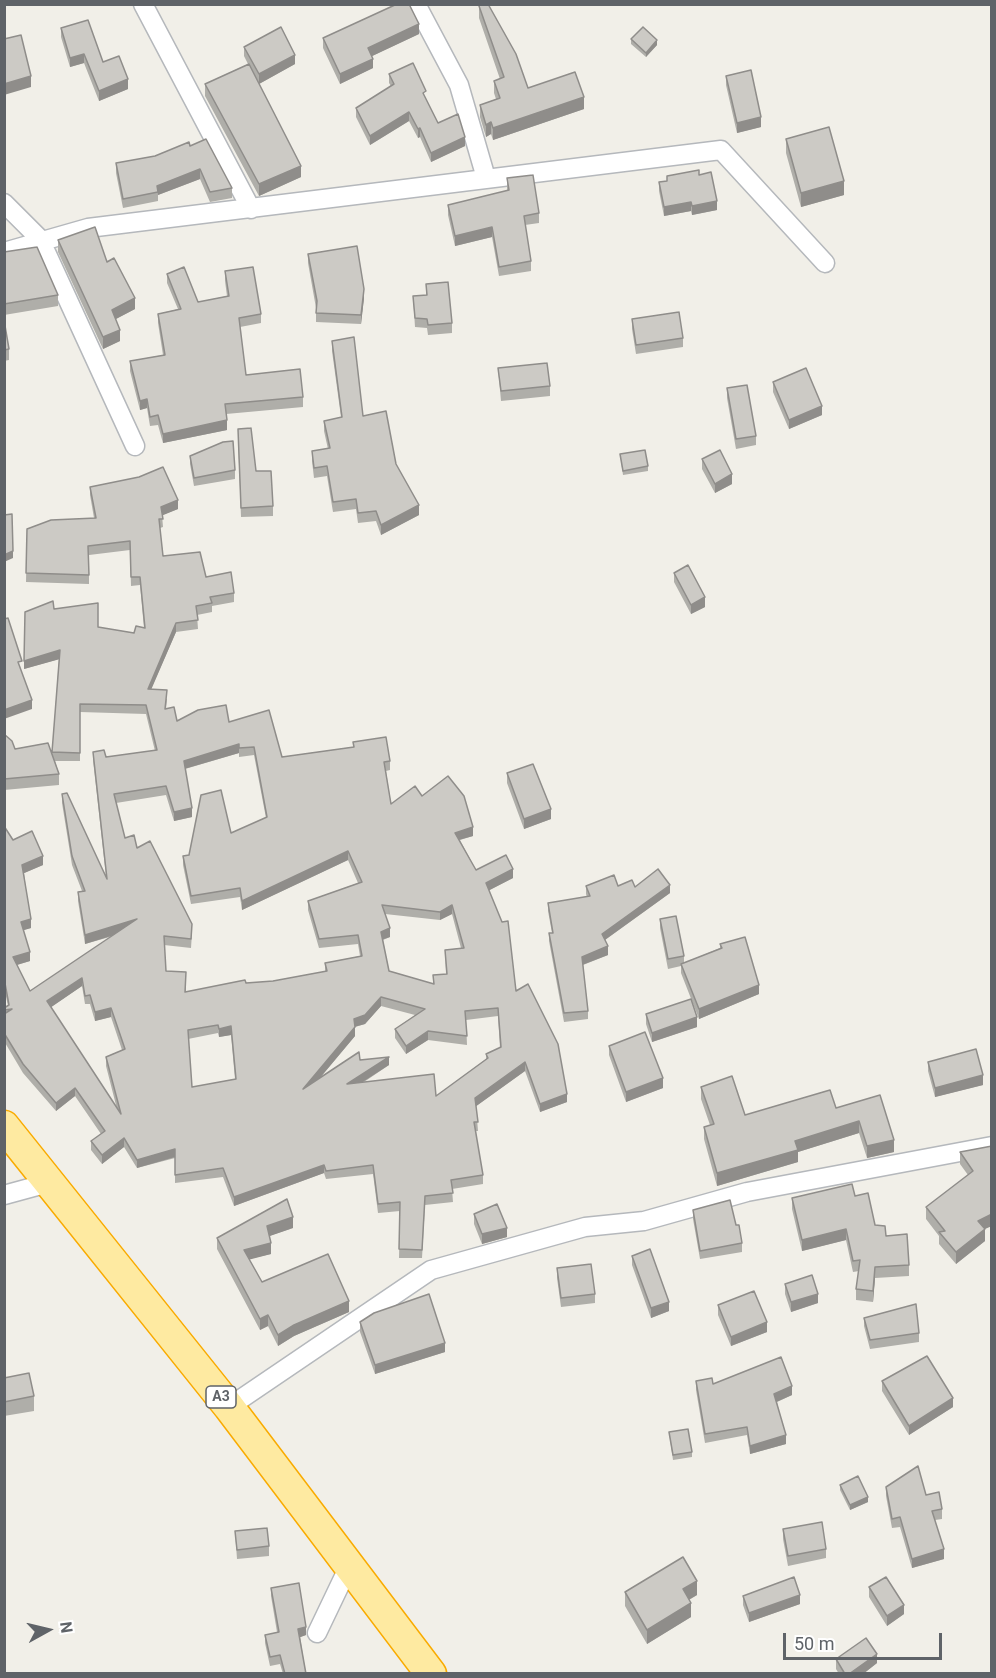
<!DOCTYPE html>
<html>
<head>
<meta charset="utf-8">
<style>
  body { margin:0 }
  #map { position:relative; width:996px; height:1678px; overflow:hidden; background:#f1efe8; font-family:Roboto,sans-serif }
  canvas { display:block }
  .frame { position:absolute; inset:0; border:6px solid #5f6368; pointer-events:none }
  .north { position:absolute; left:18px; top:1600px; width:60px; height:60px; -webkit-text-stroke:4px #fff; paint-order:stroke; rotate:82deg; font-size:16px; font-weight:700; line-height:24px; text-align:center; color:#5f6368 }
  .north::after { content:''; display:block; margin:auto; width:21px; height:27px; background:#5f6368; clip-path:polygon(50% 0,100% 100%,50% 72%,0 100%) }
  .scale { position:absolute; left:783px; top:1633px; width:159px; height:27px; box-sizing:border-box; border:3px solid #5f6368; border-top:0; padding-left:8px; font-size:18px; line-height:21px; white-space:nowrap; color:#5f6368; -webkit-text-stroke:4px #fff; paint-order:stroke }
</style>
</head>
<body>
<div id="map">
<canvas width="996" height="1678"></canvas>
<div class="frame"></div>
<div class="north">N</div>
<div class="scale">50 m</div>
</div>
<script>
const ctx = document.querySelector('canvas').getContext('2d');
ctx.lineJoin = 'round';
function shape(rows) {
  const path = new Path2D();
  for (const r of rows) {
    path.moveTo(r[0], r[1]);
    for (let i = 2; i < r.length; i += 2) path.lineTo(r[i], r[i + 1]);
  }
  return path;
}
function stroke(path, color, width, dash) {
  ctx.strokeStyle = color;
  ctx.lineWidth = width;
  ctx.lineCap = dash ? 'butt' : 'round';
  ctx.setLineDash(dash || []);
  ctx.stroke(path);
}
function fillPath(path, color) {
  ctx.fillStyle = color;
  ctx.fill(path, 'evenodd');
}
function label(font, color, halo, rows, align = 'center') {
  ctx.font = font + ' Roboto,sans-serif';
  ctx.lineWidth = 4.5;
  ctx.setLineDash([]);
  ctx.textBaseline = 'middle';
  ctx.strokeStyle = halo;
  ctx.fillStyle = color;
  for (const [text, x, y, turn = 0] of rows) {
    ctx.save();
    ctx.translate(x, y);
    ctx.rotate((+turn || 0) * Math.PI / 180);
    ctx.textAlign = isNaN(turn) ? turn : align;
    if (halo) ctx.strokeText(text, 0, 0);
    ctx.fillText(text, 0, 0);
    ctx.restore();
  }
}
const minor = shape([
  [143,4,251,209],
  [416,4,459,85,486,178],
  [4,203,40,239,135,446],
  [4,252,88,228,721,150,825,263],
  [4,1195,48,1183],
  [229,1407,431,1270,585,1227,644,1221,747,1192,992,1146],
  [317,1633,350,1564]
]);
const trunk = shape([
  [4,1126,229,1407,431,1674]
]);
const wall = shape([
  [479,6,528,88,584,109,493,140,491,134,486,137,480,117,480,105,496,99,494,93,494,81,500,79,479,18],
  [61,28,128,89,99,101,84,63,70,67,61,37],
  [419,34,372,56,373,68,340,84,323,48,323,38],
  [631,39,657,45,646,57,631,44],
  [244,47,295,64,259,84,301,177,259,196,205,96,205,84,248,64,244,56],
  [389,74,426,100,438,123,465,146,431,162,420,137,418,138,409,121,370,145,356,117,356,108,391,86,389,83],
  [726,76,761,127,737,133,726,85],
  [786,139,844,195,801,207,786,153],
  [190,146,232,188,232,198,210,202,200,179,158,195,158,201,123,208,116,173,116,163,155,156],
  [699,175,717,210,692,215,691,211,664,216,659,191,659,182,667,181,667,176],
  [507,178,539,213,539,223,525,225,531,261,531,271,499,276,492,237,455,246,448,215,448,205,507,191],
  [58,240,107,262,135,309,116,319,120,341,103,349,58,252],
  [4,252,58,295,58,306,4,315],
  [308,254,364,298,361,324,316,322,316,308,308,263],
  [225,271,261,314,261,323,240,327,246,375,303,397,303,407,226,414,227,430,163,443,158,425,150,426,147,408,140,410,130,371,130,361,163,355,158,323,158,314,178,309,167,283,167,274,198,302,227,296,225,281],
  [426,284,452,323,452,333,428,335,427,328,415,327,413,296,426,295],
  [632,319,683,338,683,347,636,354,632,329],
  [4,320,9,349,9,360,4,361],
  [332,341,363,416,396,464,419,515,381,535,376,521,358,523,356,509,333,512,327,476,314,478,312,461,312,451,328,449,324,431,324,421,341,417,332,351],
  [498,368,550,386,550,396,501,401],
  [773,382,822,415,789,429,773,392],
  [727,388,756,436,756,445,736,449,727,398],
  [238,439,256,471,273,506,273,516,241,517],
  [620,454,648,466,648,471,623,475],
  [190,456,235,470,235,479,194,486,190,464],
  [702,459,732,484,715,493,702,469],
  [90,487,178,509,162,515,163,527,160,528,163,556,206,577,234,593,234,602,212,606,212,612,197,615,198,629,176,632,151,689,167,699,166,709,177,721,229,722,282,757,353,747,353,742,390,761,390,770,386,771,391,804,422,796,473,836,460,840,476,870,513,878,489,890,516,991,567,1102,540,1112,525,1071,476,1106,478,1131,475,1131,483,1175,483,1184,452,1189,453,1202,425,1205,422,1258,399,1258,400,1211,378,1213,373,1174,326,1179,324,1173,234,1206,223,1177,175,1183,175,1158,137,1168,124,1147,102,1164,91,1150,91,1141,101,1134,75,1096,56,1111,23,1073,4,1041,4,1008,8,1006,4,987,4,826,13,840,43,865,24,873,31,928,23,930,30,961,17,965,30,991,113,936,85,944,78,901,78,892,82,891,72,865,62,803,62,794,106,876,93,760,93,752,106,757,155,751,146,714,80,712,80,761,55,761,59,774,59,785,4,790,4,734,15,749,52,754,59,659,24,669,54,609,98,627,134,633,144,628,140,585,131,586,130,550,89,555,89,584,26,582,27,529,94,518,90,495],
  [239,753,239,757,254,755,266,818,231,833,189,855,183,856,183,865,191,904,240,897,242,910,348,860,358,883,308,901,308,910,319,948,358,944,360,956,325,963,325,972,273,981,246,983,186,992,186,981,166,971,164,945,191,948,192,933,137,848,125,838,116,803,166,795,174,821,192,817,185,769],
  [385,914,440,920,452,914,461,948,445,950,446,974,433,975,433,984,389,971,383,940,390,937],
  [82,986,85,1004,90,1004,95,1021,111,1017,122,1050,106,1057,106,1066,117,1109,51,1007],
  [381,1006,415,1015,395,1029,395,1038,406,1054,428,1040,467,1045,466,1020,498,1016,500,1048,486,1054,486,1059,436,1096,364,1082,389,1065,360,1060,320,1078,355,1036,355,1027,365,1024],
  [218,1033,219,1037,231,1035,235,1079,192,1087,188,1039],
  [674,573,705,607,691,614,674,582],
  [507,773,551,819,524,829,507,783],
  [586,886,635,887,670,893,605,940,608,955,583,965,588,1011,588,1019,564,1022,549,941,549,933,552,933,548,911,548,903,587,897,586,894],
  [660,919,684,956,684,963,720,948,720,944,759,994,699,1019,681,973,681,966,668,969,660,928],
  [646,1014,697,1027,652,1042,646,1024],
  [609,1046,663,1088,626,1102,609,1055],
  [928,1062,983,1085,935,1097,928,1071],
  [701,1087,745,1115,836,1108,880,1095,894,1152,867,1158,859,1133,798,1152,798,1162,717,1186,704,1139,704,1127,710,1125,701,1099],
  [992,1146,985,1229,985,1241,956,1264,939,1244,939,1236,926,1219,926,1207,968,1175,960,1164,960,1152],
  [855,1196,875,1225,886,1236,909,1265,909,1276,875,1278,873,1302,856,1300,856,1289,859,1271,853,1272,846,1240,802,1251,792,1209,792,1198],
  [693,1210,736,1225,742,1243,742,1252,700,1259,693,1219],
  [474,1214,507,1237,482,1244,474,1224],
  [293,1228,269,1236,271,1254,249,1259,262,1282,349,1312,294,1336,278,1346,268,1326,260,1330,217,1249,217,1238],
  [632,1256,669,1311,651,1318,632,1265],
  [557,1268,595,1294,595,1303,561,1307,557,1278],
  [785,1284,818,1303,791,1312,785,1294],
  [718,1305,767,1332,731,1346,718,1315],
  [864,1318,919,1333,919,1342,870,1349,864,1326],
  [360,1322,445,1352,375,1374,360,1332],
  [4,1378,34,1396,34,1411,4,1416],
  [696,1381,792,1395,777,1402,786,1444,750,1454,747,1435,705,1443,696,1390],
  [882,1381,953,1407,909,1435,882,1391],
  [669,1432,692,1452,692,1457,673,1460],
  [840,1485,868,1502,850,1510,840,1490],
  [886,1487,926,1495,942,1509,942,1519,935,1520,944,1559,912,1568,900,1527,892,1528,886,1496],
  [783,1529,826,1549,826,1558,788,1566,783,1539],
  [235,1531,269,1546,269,1556,237,1559],
  [869,1587,904,1614,887,1626,869,1597],
  [271,1588,306,1635,300,1637,306,1674,283,1674,280,1664,270,1666,265,1643,265,1635,277,1632,271,1596],
  [625,1592,697,1595,689,1600,691,1617,647,1644,625,1606],
  [743,1596,800,1604,749,1622,743,1605],
  [836,1659,877,1663,863,1674,839,1674,836,1669]
]);
const shadedWall = shape([
  [419,24,419,34,368,58,368,48],
  [657,40,657,45,646,57,646,53],
  [84,54,84,63,70,67,70,58],
  [295,55,295,64,259,84,259,74],
  [373,59,373,68,340,84,340,74],
  [31,76,31,87,4,95,4,84],
  [128,79,128,89,99,101,99,91],
  [584,97,584,109,493,140,493,128],
  [409,112,409,121,370,145,370,136],
  [761,117,761,127,737,133,737,123],
  [491,122,491,134,486,137,486,125],
  [420,128,420,137,418,138,418,129],
  [465,137,465,146,431,162,431,153],
  [301,166,301,177,259,196,259,184],
  [200,169,200,179,158,195,157,186],
  [844,181,844,195,801,207,801,193],
  [717,201,717,210,692,215,692,206],
  [691,202,691,211,664,216,664,207],
  [492,227,492,237,455,246,455,236],
  [364,289,364,298,361,324,361,315],
  [135,298,135,309,112,321,112,310],
  [120,330,120,341,103,349,103,337],
  [147,399,147,408,140,410,140,401],
  [822,406,822,415,789,429,789,420],
  [227,420,227,430,163,443,163,434],
  [732,474,732,484,715,493,715,484],
  [178,500,178,509,161,516,161,507],
  [419,505,419,515,381,535,381,525],
  [13,551,13,558,4,562,4,555],
  [705,597,705,607,691,614,691,605],
  [176,623,176,632,148,697,148,689],
  [60,650,60,659,24,669,24,661],
  [32,700,32,709,4,719,4,710],
  [239,744,239,753,184,769,184,761],
  [192,808,192,817,174,821,174,812],
  [551,809,551,819,524,829,524,819],
  [473,827,473,836,455,841,455,833],
  [348,851,348,860,242,910,242,901],
  [43,856,43,865,22,874,22,865],
  [513,869,513,878,486,892,486,883],
  [670,885,670,893,602,942,602,934],
  [452,905,452,914,440,920,440,912],
  [31,919,31,928,21,931,21,922],
  [137,919,137,928,85,944,85,935],
  [390,928,390,937,381,940,381,932],
  [608,946,608,955,582,965,582,957],
  [30,952,30,961,13,966,13,957],
  [82,978,82,986,47,1010,47,1001],
  [759,985,759,994,699,1019,699,1009],
  [381,997,381,1006,365,1024,354,1027,354,1019],
  [111,1008,111,1017,95,1021,95,1012],
  [697,1017,697,1027,652,1042,652,1033],
  [231,1026,231,1035,219,1037,219,1029],
  [355,1027,355,1036,303,1098,303,1089],
  [428,1031,428,1040,406,1054,406,1046],
  [389,1057,389,1065,347,1092,347,1084],
  [525,1062,525,1071,475,1107,475,1098],
  [983,1075,983,1085,935,1097,935,1088],
  [663,1078,663,1088,626,1102,626,1092],
  [75,1088,75,1096,56,1111,56,1103],
  [567,1094,567,1102,540,1112,540,1104],
  [859,1121,859,1133,798,1152,798,1162,717,1186,717,1173,795,1141],
  [124,1138,124,1147,102,1164,102,1155],
  [894,1140,894,1152,867,1158,867,1146],
  [175,1149,175,1157,137,1168,137,1160],
  [324,1165,324,1173,234,1206,234,1197],
  [992,1214,992,1226,985,1229,985,1241,956,1264,956,1252,978,1221],
  [293,1217,293,1228,267,1237,267,1226],
  [507,1228,507,1237,482,1244,482,1234],
  [846,1229,846,1240,802,1251,802,1240],
  [271,1243,271,1254,244,1261,244,1250],
  [875,1267,875,1278,873,1302,873,1291],
  [818,1294,818,1303,791,1312,791,1302],
  [349,1301,349,1312,294,1336,278,1346,278,1335,294,1325],
  [669,1302,669,1311,651,1318,651,1308],
  [268,1315,268,1326,260,1330,260,1319],
  [767,1322,767,1332,731,1346,731,1337],
  [445,1343,445,1352,375,1374,375,1365],
  [792,1386,792,1395,774,1403,774,1394],
  [953,1398,953,1407,909,1435,909,1426],
  [786,1435,786,1444,750,1454,750,1446],
  [868,1497,868,1502,850,1510,850,1505],
  [944,1549,944,1559,912,1568,912,1559],
  [697,1581,697,1595,683,1603,683,1589],
  [800,1595,800,1604,749,1622,749,1613],
  [691,1603,691,1617,647,1644,647,1630],
  [904,1605,904,1614,887,1626,887,1616],
  [306,1627,306,1635,298,1638,298,1629],
  [877,1654,877,1663,863,1674,849,1674]
]);
const building = shape([
  [397,4,409,4,419,24,368,48,373,59,340,74,323,38,397,4],
  [482,4,488,4,516,54,528,88,575,72,584,97,493,128,491,122,486,125,480,105,500,98,494,81,504,77,479,6,482,4],
  [88,20,103,62,119,56,128,79,99,91,84,54,70,58,61,28,88,20],
  [281,27,295,55,259,74,244,47,281,27],
  [643,27,657,40,646,53,631,39,643,27],
  [21,35,31,76,4,84,4,39,21,35],
  [413,63,426,91,423,93,438,123,458,114,465,137,431,153,420,128,418,129,409,112,370,136,356,108,394,84,389,74,413,63],
  [249,64,301,166,259,184,205,84,249,64],
  [751,70,761,117,737,123,726,76,751,70],
  [829,127,844,181,801,193,786,139,829,127],
  [206,139,232,188,210,192,200,169,157,186,158,192,123,199,116,163,155,156,189,142,190,146,206,139],
  [699,170,699,175,711,172,717,201,692,206,691,202,664,207,659,182,667,181,667,176,699,170],
  [533,175,539,213,524,216,531,261,499,267,492,227,455,236,448,205,509,190,507,178,533,175],
  [95,227,107,262,114,258,135,298,112,310,120,330,103,337,58,240,95,227],
  [357,246,364,289,361,315,316,313,317,301,308,254,357,246],
  [37,247,58,295,4,304,4,252,37,247],
  [184,267,198,302,229,296,225,271,253,267,261,314,239,318,246,375,300,369,303,397,225,404,227,420,163,434,158,415,150,417,147,399,140,401,130,361,165,355,158,314,181,309,167,274,184,267],
  [448,282,452,323,428,325,427,319,415,318,413,296,427,295,426,284,448,282],
  [679,312,683,338,636,345,632,319,679,312],
  [4,320,9,349,4,350,4,320],
  [354,337,363,416,386,411,396,464,419,505,381,525,376,511,358,513,356,499,333,502,327,466,314,468,312,451,330,448,324,421,342,417,332,341,354,337],
  [547,363,550,386,501,391,498,368,547,363],
  [806,368,822,406,789,420,773,382,806,368],
  [747,385,756,436,736,439,727,388,747,385],
  [251,428,256,471,271,471,273,506,241,508,238,429,251,428],
  [233,441,235,470,194,478,190,456,223,442,233,441],
  [645,450,648,466,623,471,620,454,645,450],
  [720,450,732,474,715,484,702,459,720,450],
  [163,467,178,500,161,507,163,519,159,519,163,556,200,552,206,577,231,572,234,593,210,597,212,603,196,606,198,620,176,623,148,689,167,690,165,709,174,707,177,721,198,710,226,705,229,722,269,710,282,757,354,747,353,742,386,737,390,761,384,762,391,804,415,786,422,796,448,776,464,796,473,827,455,833,476,870,506,855,513,869,486,883,502,922,508,921,516,991,528,984,558,1044,567,1094,540,1104,525,1062,475,1098,478,1122,474,1122,483,1175,451,1180,453,1193,425,1196,422,1250,399,1249,400,1202,378,1204,373,1165,326,1171,324,1165,234,1197,223,1168,175,1175,175,1149,137,1160,124,1138,102,1155,91,1141,105,1131,75,1088,56,1103,23,1064,4,1033,4,1014,12,1009,4,1010,4,1008,9,1005,4,978,4,826,13,840,32,831,43,856,22,865,31,919,21,922,30,952,13,957,30,991,137,919,85,935,78,892,85,891,72,856,62,794,67,793,107,879,93,752,104,750,106,757,157,750,146,705,80,704,80,753,52,752,60,650,24,661,25,612,53,601,54,609,98,603,98,627,134,633,136,626,145,628,140,577,131,577,130,541,88,546,89,575,26,573,27,529,51,520,96,518,90,487,139,477,163,467],
  [239,744,239,748,254,747,267,817,231,833,221,790,201,795,189,855,183,856,191,896,240,888,242,901,348,851,362,882,308,901,319,939,358,935,362,956,325,963,327,971,273,981,246,983,245,980,185,992,186,972,166,971,164,936,191,939,192,924,150,841,137,848,134,835,125,838,114,794,166,786,174,812,192,808,184,761,239,744],
  [382,905,440,912,452,905,464,948,445,950,447,974,433,975,434,984,389,971,381,932,390,928,382,905],
  [82,978,85,996,90,995,95,1012,111,1008,125,1049,106,1057,121,1114,47,1001,82,978],
  [381,997,425,1009,395,1029,406,1046,428,1031,467,1036,465,1011,498,1008,501,1047,486,1054,488,1058,436,1096,434,1074,347,1084,389,1057,360,1060,359,1052,303,1089,355,1027,354,1019,365,1015,381,997],
  [218,1025,219,1029,231,1026,236,1079,192,1087,188,1030,218,1025],
  [12,514,13,551,4,555,4,515,12,514],
  [688,565,705,597,691,605,674,573,688,565],
  [8,618,22,661,18,662,32,700,4,710,4,619,8,618],
  [4,734,12,741,15,749,48,743,59,774,4,779,4,734],
  [533,764,551,809,524,819,507,773,533,764],
  [658,869,670,885,602,934,608,946,582,957,588,1011,564,1013,549,933,553,933,548,903,590,896,586,886,614,875,618,886,632,880,635,887,658,869],
  [676,916,684,956,668,959,660,919,676,916],
  [745,937,759,985,699,1009,681,964,722,948,720,944,745,937],
  [691,999,697,1017,652,1033,646,1014,691,999],
  [645,1032,663,1078,626,1092,609,1046,645,1032],
  [976,1049,983,1075,935,1088,928,1062,976,1049],
  [732,1076,745,1115,830,1090,836,1108,880,1095,894,1140,867,1146,859,1121,795,1141,798,1150,717,1173,704,1127,714,1124,701,1087,732,1076],
  [992,1146,992,1214,978,1221,985,1229,956,1252,939,1232,945,1231,926,1207,973,1171,960,1152,992,1146],
  [852,1184,855,1196,868,1193,875,1225,885,1226,886,1236,907,1234,909,1265,875,1267,873,1291,856,1289,860,1260,853,1261,846,1229,802,1240,792,1198,852,1184],
  [287,1199,293,1217,267,1226,271,1243,244,1250,262,1282,328,1254,349,1301,294,1325,278,1335,268,1315,260,1319,217,1238,287,1199],
  [730,1200,736,1225,739,1225,742,1243,700,1251,693,1210,730,1200],
  [497,1204,507,1228,482,1234,474,1214,497,1204],
  [650,1249,669,1302,651,1308,632,1256,650,1249],
  [591,1264,595,1294,561,1298,557,1268,591,1264],
  [812,1275,818,1294,791,1302,785,1284,812,1275],
  [754,1291,767,1322,731,1337,718,1305,754,1291],
  [429,1294,445,1343,375,1365,360,1322,374,1313,429,1294],
  [916,1304,919,1333,870,1340,864,1318,916,1304],
  [927,1356,953,1398,909,1426,882,1381,927,1356],
  [781,1357,792,1386,774,1394,786,1435,750,1446,747,1427,705,1434,696,1381,712,1378,713,1384,781,1357],
  [29,1373,34,1396,4,1402,4,1378,29,1373],
  [688,1429,692,1452,673,1455,669,1432,688,1429],
  [918,1466,926,1495,939,1492,942,1509,932,1511,944,1549,912,1559,900,1517,892,1519,886,1487,918,1466],
  [858,1476,868,1497,850,1505,840,1485,858,1476],
  [822,1522,826,1549,788,1556,783,1529,822,1522],
  [267,1528,269,1546,237,1550,235,1531,267,1528],
  [683,1557,697,1581,683,1589,691,1603,647,1630,625,1592,683,1557],
  [794,1577,800,1595,749,1613,743,1596,794,1577],
  [886,1577,904,1605,887,1616,869,1587,886,1577],
  [299,1583,306,1627,298,1629,306,1674,285,1674,280,1655,270,1657,265,1635,279,1632,271,1588,299,1583],
  [866,1638,877,1654,849,1674,845,1674,836,1659,866,1638]
]);
const shields = [
  [221,1397,30]
];
const shieldNames = [
  ["A3",221,1397]
];
stroke(minor, '#b5b8bc', 21);
stroke(trunk, '#f9ab00', 33);
stroke(minor, '#fff', 18);
stroke(trunk, '#feeaa1', 30);
fillPath(wall, '#afaea9');
fillPath(shadedWall, '#8f8d8a');
fillPath(building, '#cccac5');
stroke(building, '#8f8d8a', 1.5);
for (const [x, y, w] of shields) {
  const box = new Path2D();
  box.roundRect(x - w / 2, y - 11, w, 22, 4.5);
  ctx.fillStyle = '#fff';
  ctx.fill(box);
  stroke(box, '#5f6368', 1.5);
}
label('bold 14px', '#5f6368', null, shieldNames);
</script>
</body>
</html>
